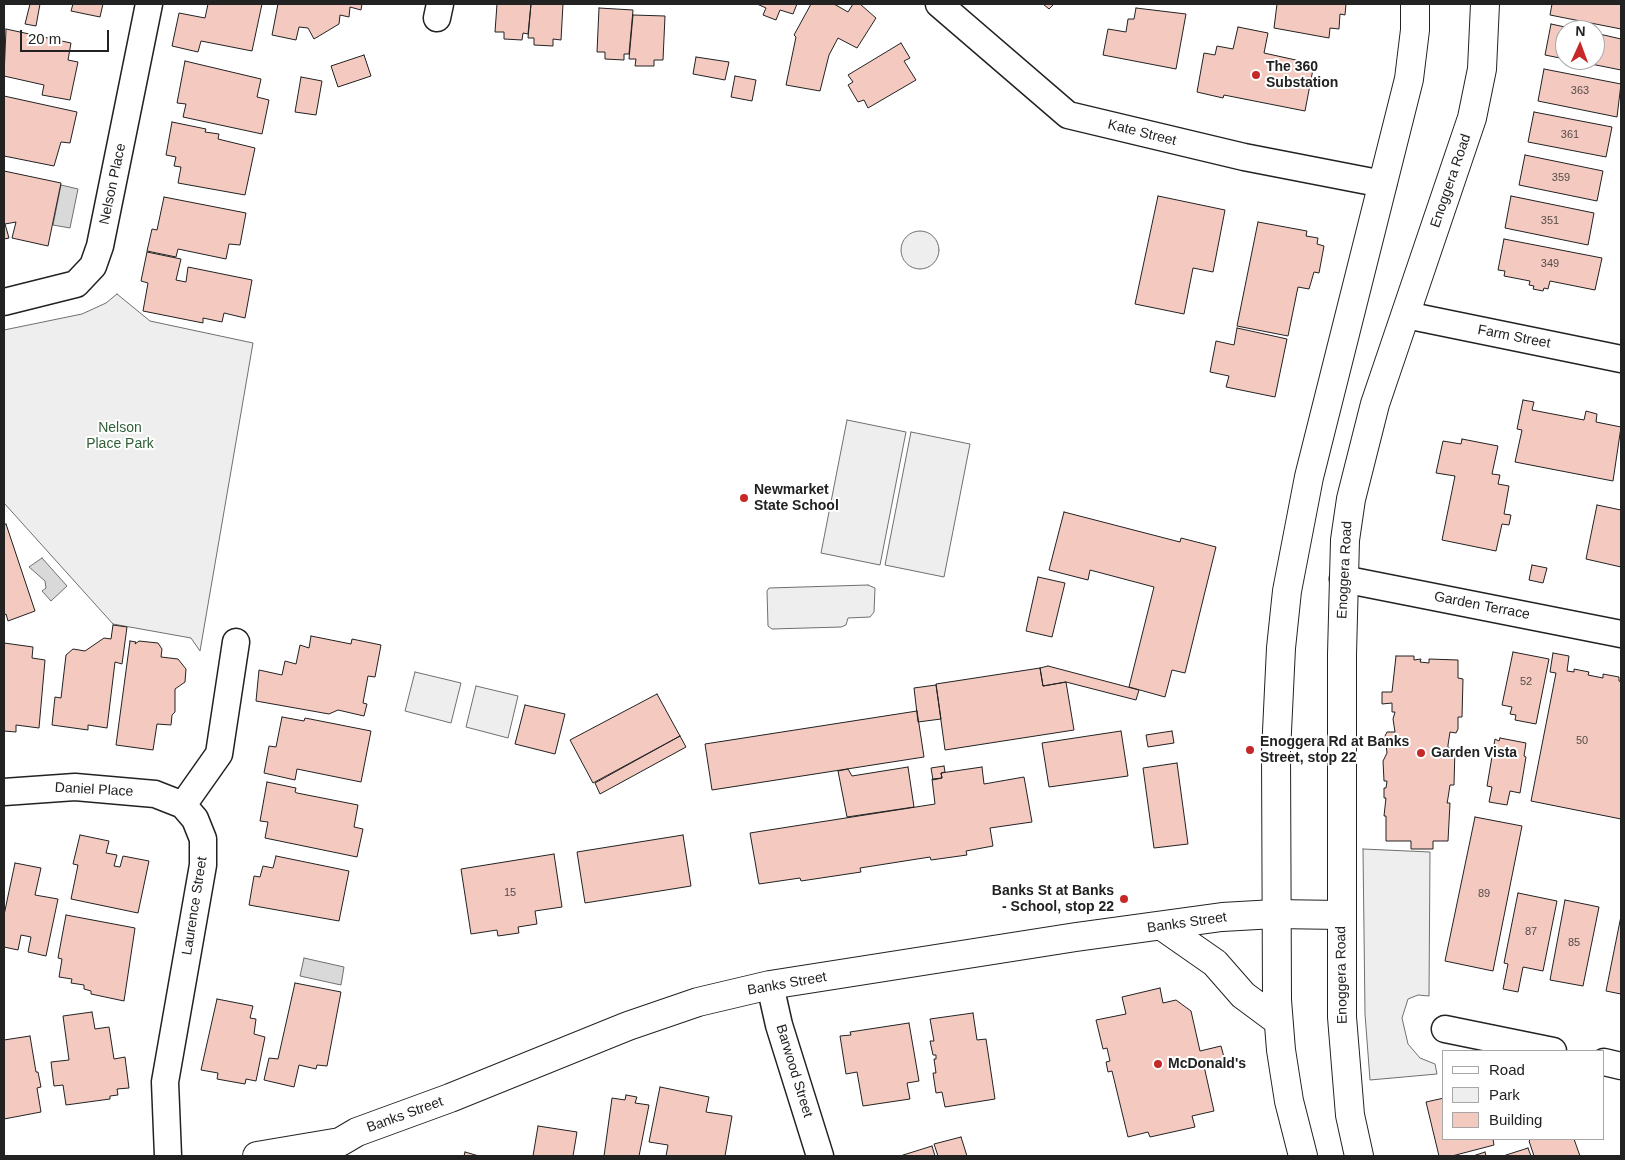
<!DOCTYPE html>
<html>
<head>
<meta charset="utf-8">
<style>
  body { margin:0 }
  #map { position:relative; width:1625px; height:1160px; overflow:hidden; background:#fff; font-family:Helvetica,sans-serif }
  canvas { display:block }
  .frame { position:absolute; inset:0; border:5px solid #222; pointer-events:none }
  .legend { position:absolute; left:1442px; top:1050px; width:162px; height:90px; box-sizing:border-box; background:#fff; border:1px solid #a7a7a7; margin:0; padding:6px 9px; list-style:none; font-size:15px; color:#222 }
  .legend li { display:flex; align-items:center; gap:10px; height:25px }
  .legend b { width:25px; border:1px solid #a7a7a7 }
  .north { position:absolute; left:1555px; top:20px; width:50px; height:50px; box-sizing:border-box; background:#fff; border:1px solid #a7a7a7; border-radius:50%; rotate:2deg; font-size:14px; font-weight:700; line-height:20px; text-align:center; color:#222 }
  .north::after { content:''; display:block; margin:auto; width:18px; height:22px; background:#c62828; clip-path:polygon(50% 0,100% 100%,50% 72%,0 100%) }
  .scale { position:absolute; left:20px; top:30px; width:89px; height:22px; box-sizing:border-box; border:2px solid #222; border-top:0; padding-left:6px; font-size:15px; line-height:18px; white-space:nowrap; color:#222; -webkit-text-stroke:4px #fff; paint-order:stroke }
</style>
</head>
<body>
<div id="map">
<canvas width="1625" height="1160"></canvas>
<div class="frame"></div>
<ul class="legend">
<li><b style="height:6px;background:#fff"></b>Road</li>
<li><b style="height:14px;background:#eee"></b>Park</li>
<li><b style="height:14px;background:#f3c9c0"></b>Building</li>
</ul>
<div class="north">N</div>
<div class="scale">20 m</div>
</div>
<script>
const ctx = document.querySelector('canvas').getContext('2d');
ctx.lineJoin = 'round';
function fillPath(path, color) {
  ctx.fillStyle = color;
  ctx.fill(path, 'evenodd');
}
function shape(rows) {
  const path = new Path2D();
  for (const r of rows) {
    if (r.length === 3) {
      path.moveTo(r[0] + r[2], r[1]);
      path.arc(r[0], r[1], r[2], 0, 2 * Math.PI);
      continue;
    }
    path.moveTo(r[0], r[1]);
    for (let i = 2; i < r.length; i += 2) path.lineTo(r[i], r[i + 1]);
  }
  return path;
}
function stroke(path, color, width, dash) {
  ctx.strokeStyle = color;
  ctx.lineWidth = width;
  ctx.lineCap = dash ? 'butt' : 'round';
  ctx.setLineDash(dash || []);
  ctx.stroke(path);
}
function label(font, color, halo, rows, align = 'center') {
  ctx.font = font + ' Helvetica,sans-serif';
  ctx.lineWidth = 4;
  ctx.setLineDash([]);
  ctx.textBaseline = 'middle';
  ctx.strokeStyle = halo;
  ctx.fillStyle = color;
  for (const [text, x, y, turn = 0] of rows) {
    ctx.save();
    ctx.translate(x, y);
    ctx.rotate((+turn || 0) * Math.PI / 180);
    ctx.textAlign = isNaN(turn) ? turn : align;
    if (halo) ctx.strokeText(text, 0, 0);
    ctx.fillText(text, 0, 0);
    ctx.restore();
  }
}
const green = shape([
  [920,250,19],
  [117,294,150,321,253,343,200,651,191,638,113,624,4,503,4,330,82,314,106,303,117,294],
  [847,420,906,432,880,565,821,553,847,420],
  [911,432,970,444,944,577,885,565,911,432],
  [868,585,875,588,874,612,870,617,848,618,846,625,841,627,772,629,768,626,767,591,769,588,868,585],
  [415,672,461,683,451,723,405,711,415,672],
  [476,686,518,696,508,738,466,727,476,686],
  [1363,849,1430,852,1429,996,1418,995,1408,999,1402,1018,1408,1044,1420,1058,1435,1064,1437,1074,1370,1080,1365,1014,1363,849]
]);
const water = shape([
  [61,185,78,189,70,228,53,225,61,185],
  [42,558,67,586,51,601,42,591,46,588,45,581,29,567,42,558],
  [304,958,344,967,341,985,300,976,304,958]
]);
const building = shape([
  [30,4,40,4,36,26,25,24,30,4],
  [73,4,103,4,100,17,71,11,73,4],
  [208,4,262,4,252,51,201,41,198,52,172,46,179,13,205,18,208,4],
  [278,4,362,4,361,10,350,7,349,17,340,15,339,24,314,39,308,28,299,27,296,40,272,35,278,4],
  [497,4,531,4,528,34,523,33,522,40,504,39,504,32,495,32,497,4],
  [531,4,563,4,561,40,553,39,553,46,534,45,534,38,528,38,531,4],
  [757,4,797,4,793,14,780,10,776,20,763,15,766,8,757,4],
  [811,4,834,4,848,12,853,4,860,4,876,18,857,48,838,38,829,55,820,91,786,85,796,37,794,35,811,4],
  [1043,4,1054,4,1049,9,1043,4],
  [1277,4,1346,4,1345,15,1340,14,1339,29,1330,28,1329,38,1274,28,1277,4],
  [1552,4,1621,4,1621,29,1550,15,1552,4],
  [599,8,633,10,629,54,624,54,624,60,605,59,605,52,597,52,599,8],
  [1136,8,1186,14,1176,69,1103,55,1108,29,1126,32,1128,19,1134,19,1136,8],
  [633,15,665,16,663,60,654,60,654,66,635,66,636,59,629,59,633,15],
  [1551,24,1579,30,1565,30,1565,59,1545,55,1551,24],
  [1238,27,1268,33,1264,53,1314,64,1305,111,1224,95,1223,98,1197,92,1204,53,1215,55,1217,46,1233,49,1238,27],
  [6,29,71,43,68,60,78,62,70,100,42,95,44,85,4,76,6,29],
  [1595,33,1621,39,1621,70,1571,60,1595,60,1595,33],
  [901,43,910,58,904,61,916,80,868,108,864,100,858,102,848,85,853,82,848,75,901,43],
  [364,55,371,76,338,87,331,66,364,55],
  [696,57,729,62,725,80,693,74,696,57],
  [185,61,261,79,257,97,269,100,262,134,183,117,186,104,177,103,185,61],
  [1544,69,1621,84,1617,117,1538,101,1544,69],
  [735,76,756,80,752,101,731,97,735,76],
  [301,77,322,81,316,115,295,112,301,77],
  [4,96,77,112,70,143,61,142,54,166,4,156,4,96],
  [1534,112,1612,127,1606,157,1528,142,1534,112],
  [172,122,206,129,205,132,219,134,218,139,255,148,245,195,178,183,181,167,174,166,176,157,166,155,172,122],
  [1525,155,1603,171,1597,201,1519,185,1525,155],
  [4,171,61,183,48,246,12,238,16,222,5,224,9,238,4,239,4,171],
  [1158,196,1225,210,1213,272,1193,268,1184,314,1135,304,1158,196],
  [1511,196,1594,213,1588,245,1505,228,1511,196],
  [164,197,246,213,240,245,229,244,226,259,178,249,176,257,147,251,152,229,157,230,164,197],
  [1258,222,1307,231,1306,236,1318,238,1317,244,1324,246,1319,273,1314,272,1309,289,1298,287,1288,336,1237,326,1258,222],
  [1504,239,1602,258,1595,290,1550,281,1548,289,1544,288,1543,291,1533,289,1534,286,1529,285,1530,281,1504,276,1505,271,1498,270,1504,239],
  [147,252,181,259,176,280,186,282,188,267,252,280,245,318,224,313,222,322,203,318,203,323,143,311,148,283,141,281,147,252],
  [1237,328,1287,339,1275,397,1226,387,1229,376,1210,372,1216,341,1234,345,1237,328],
  [1523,400,1534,402,1532,410,1584,420,1586,411,1597,414,1596,422,1621,427,1613,481,1515,462,1522,430,1517,429,1523,400],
  [1462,439,1498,446,1492,474,1500,475,1498,484,1509,486,1504,514,1511,515,1509,525,1502,524,1496,551,1442,540,1455,476,1436,473,1443,441,1461,444,1462,439],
  [1597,505,1621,510,1621,567,1586,559,1597,505],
  [1064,512,1180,542,1181,538,1216,547,1185,673,1172,670,1165,697,1129,687,1154,587,1090,570,1088,580,1049,570,1064,512],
  [6,524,35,611,8,621,6,614,4,615,4,525,6,524],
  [1532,565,1547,568,1543,583,1529,580,1532,565],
  [1038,577,1065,583,1052,637,1026,631,1038,577],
  [113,625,127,627,122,664,115,662,107,728,88,725,88,730,52,725,55,697,61,698,66,655,73,649,85,651,104,638,111,639,113,625],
  [311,636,351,644,352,639,381,645,375,677,368,676,363,703,367,704,364,716,338,710,329,714,256,701,259,670,282,675,285,661,296,664,300,645,309,648,311,636],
  [130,641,136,642,135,644,139,641,158,643,162,649,161,657,178,659,186,669,185,682,175,689,175,712,172,715,171,725,157,724,153,750,116,745,130,641],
  [4,643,33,647,32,658,45,660,39,728,16,725,16,732,4,731,4,643],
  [1513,652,1549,659,1536,724,1515,720,1516,715,1510,714,1512,707,1502,705,1513,652],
  [1553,653,1569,656,1567,671,1574,672,1574,669,1589,672,1588,675,1603,678,1603,674,1619,677,1619,681,1621,682,1621,819,1531,801,1556,673,1550,672,1553,653],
  [1396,656,1414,656,1414,660,1421,659,1420,662,1429,663,1429,659,1458,660,1458,678,1463,679,1462,717,1458,717,1458,729,1456,733,1450,732,1448,745,1448,748,1455,748,1454,785,1450,785,1448,798,1447,803,1450,803,1448,841,1433,841,1433,849,1411,849,1411,841,1386,841,1386,816,1384,816,1386,798,1384,798,1384,788,1386,788,1387,781,1384,781,1383,761,1387,753,1385,736,1387,732,1395,732,1393,719,1395,712,1392,712,1392,703,1382,704,1382,692,1392,692,1396,656],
  [1048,666,1139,690,1136,700,1066,682,1043,686,1040,668,1048,666],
  [1040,668,1043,686,1066,682,1074,730,945,750,936,684,1040,668],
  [936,685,941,719,918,722,914,688,936,685],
  [657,694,680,736,593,783,570,740,657,694],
  [525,705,565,714,555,754,515,744,525,705],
  [917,711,924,757,712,790,705,744,917,711],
  [282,717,304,721,305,718,371,731,361,782,297,769,295,780,264,773,269,746,276,747,282,717],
  [1121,731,1128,776,1049,787,1042,743,1121,731],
  [1172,731,1174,743,1148,747,1146,735,1172,731],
  [680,736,686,747,600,794,595,783,680,736],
  [1500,738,1526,743,1524,756,1526,757,1520,793,1510,791,1507,805,1489,802,1492,787,1487,786,1495,739,1499,741,1500,738],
  [1177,763,1188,844,1154,848,1143,768,1177,763],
  [944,766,945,772,941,773,942,778,933,780,931,768,944,766],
  [908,767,914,807,847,817,838,771,848,769,852,776,908,767],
  [982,767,984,784,1024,777,1032,822,990,828,993,846,966,851,967,855,931,860,930,857,860,868,861,872,801,881,800,878,759,884,750,833,935,804,932,779,942,778,941,773,982,767],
  [267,782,296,788,295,792,297,793,358,805,354,827,363,829,357,857,265,838,268,822,260,821,267,782],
  [1475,817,1522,826,1493,971,1445,961,1475,817],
  [80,835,109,841,106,853,117,855,114,866,120,867,123,856,149,861,138,913,71,899,78,865,73,864,80,835],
  [683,835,691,886,585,903,577,852,683,835],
  [554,854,562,907,535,911,537,924,518,927,519,933,498,936,497,930,471,934,461,869,554,854],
  [276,856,349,871,339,921,249,905,254,876,260,877,263,866,273,868,276,856],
  [15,863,41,868,35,895,58,899,46,956,28,952,31,937,21,935,18,950,4,947,4,915,15,863],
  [1518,893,1557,901,1543,971,1523,967,1518,992,1503,989,1508,964,1504,963,1518,893],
  [1565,900,1599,907,1583,986,1550,980,1565,900],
  [66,915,135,928,124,1001,91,994,91,991,84,989,84,985,71,983,72,979,59,977,62,959,58,958,66,915],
  [1621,916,1621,994,1606,991,1621,916],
  [295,983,341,992,327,1066,317,1065,316,1069,299,1065,294,1087,264,1080,269,1058,278,1059,295,983],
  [1160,988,1163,1003,1176,1000,1191,1011,1200,1051,1221,1046,1225,1061,1204,1066,1214,1111,1192,1116,1195,1127,1150,1137,1148,1132,1128,1137,1112,1071,1108,1072,1106,1062,1110,1061,1107,1048,1103,1049,1096,1020,1126,1014,1122,997,1160,988],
  [217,999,253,1006,250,1018,256,1019,254,1034,265,1037,256,1081,246,1079,245,1084,228,1081,217,1079,218,1073,201,1070,217,999],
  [92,1012,95,1029,109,1027,114,1059,125,1057,129,1088,117,1089,118,1095,110,1096,110,1099,66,1105,63,1085,54,1086,51,1062,69,1060,63,1016,92,1012],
  [973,1013,977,1040,986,1039,995,1099,945,1107,942,1092,936,1093,933,1073,936,1073,934,1059,936,1059,936,1055,933,1055,930,1041,934,1041,930,1019,973,1013],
  [909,1023,919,1081,907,1083,910,1099,863,1106,857,1072,846,1074,840,1036,851,1035,850,1032,909,1023],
  [30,1036,36,1072,38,1072,41,1087,37,1088,41,1112,4,1119,4,1040,30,1036],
  [660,1087,709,1097,706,1112,732,1116,725,1156,666,1156,668,1145,649,1142,660,1087],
  [626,1095,637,1097,635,1103,649,1105,639,1156,604,1156,612,1098,625,1100,626,1095],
  [1444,1098,1444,1139,1493,1139,1494,1145,1452,1156,1439,1156,1426,1102,1444,1098],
  [538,1126,577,1132,573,1156,533,1156,538,1126],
  [961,1137,967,1156,938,1156,934,1144,961,1137],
  [1531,1139,1574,1139,1580,1156,1534,1156,1529,1141,1531,1139],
  [932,1146,935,1156,900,1156,932,1146],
  [1528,1148,1531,1156,1503,1156,1528,1148],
  [465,1152,479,1156,464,1156,465,1152],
  [1485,1152,1486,1156,1473,1156,1485,1152]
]);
const street = shape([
  [939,4,1068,115,1244,157,1383,184],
  [437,18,440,4],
  [4,302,76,284,93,266,100,246,149,4],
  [1406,315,1621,359],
  [1343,579,1621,634],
  [4,792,75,787,155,794,183,805,195,819,203,839,203,865,165,1082,168,1156],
  [183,805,219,754,236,642],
  [770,985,779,1025,820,1156],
  [1445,1029,1553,1051],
  [1604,1062,1621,1066]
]);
const secondary = shape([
  [257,1156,340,1142,357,1132,450,1098,628,1026,698,1002,770,985,1076,937,1222,917,1275,914,1341,915]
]);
const primary = shape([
  [1162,926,1215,963,1243,995,1278,1021],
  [1303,1156,1289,1101,1281,1050,1277,1000,1276,752,1281,648,1287,591,1309,477,1409,79,1415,30,1415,4],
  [1359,1156,1350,1115,1342,1017,1342,654,1345,540,1351,499,1375,404,1472,118,1482,69,1485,4]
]);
const markers = [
  [1256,75,5,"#c62828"],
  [744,498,5,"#c62828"],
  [1250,750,5,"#c62828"],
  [1421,753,5,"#c62828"],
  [1124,899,5,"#c62828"],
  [1158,1064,5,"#c62828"]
];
const numberNames = [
  ["363",1580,91],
  ["361",1570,135],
  ["359",1561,178],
  ["351",1550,221],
  ["349",1550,264],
  ["52",1526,682],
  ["50",1582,741],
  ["15",510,893],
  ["89",1484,894],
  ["87",1531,932],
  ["85",1574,943]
];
const poiNames = [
  ["The 360",1266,67],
  ["Substation",1266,83],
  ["Newmarket",754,490],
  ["State School",754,506],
  ["Enoggera Rd at Banks",1260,742],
  ["Street, stop 22",1260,758],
  ["Garden Vista",1431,753],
  ["Banks St at Banks",1114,891,"right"],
  ["- School, stop 22",1114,907,"right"],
  ["McDonald's",1168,1064]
];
const streetNames = [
  ["Kate Street",1142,133,14],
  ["Enoggera Road",1451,181,-71],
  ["Nelson Place",113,184,-78],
  ["Farm Street",1514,337,11],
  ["Enoggera Road",1345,570,-87],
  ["Garden Terrace",1482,606,11],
  ["Daniel Place",94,790,3],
  ["Laurence Street",195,906,-81],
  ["Banks Street",1187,923,-8],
  ["Enoggera Road",1342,975,-91],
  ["Banks Street",787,984,-10],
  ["Barwood Street",794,1071,73],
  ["Banks Street",405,1115,-20]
];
const parkNames = [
  ["Nelson",120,428],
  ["Place Park",120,444]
];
fillPath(green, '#eee');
stroke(green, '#6f6f6f', 1);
fillPath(water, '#d9d9d9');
stroke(water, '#6f6f6f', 1);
fillPath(building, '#f3c9c0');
stroke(building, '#222', 1);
stroke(street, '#222', 29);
stroke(secondary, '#222', 30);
stroke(primary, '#222', 30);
stroke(street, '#fff', 26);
stroke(secondary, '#fff', 28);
stroke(primary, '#fff', 28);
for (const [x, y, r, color] of markers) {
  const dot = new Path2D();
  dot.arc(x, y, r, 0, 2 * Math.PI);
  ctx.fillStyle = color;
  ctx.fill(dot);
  stroke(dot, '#fff', 2);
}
label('11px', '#564c4a', null, numberNames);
label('bold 14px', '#222', '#fff', poiNames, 'left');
label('14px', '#222', '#fff', streetNames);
label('14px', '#2f5e38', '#fff', parkNames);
</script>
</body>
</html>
